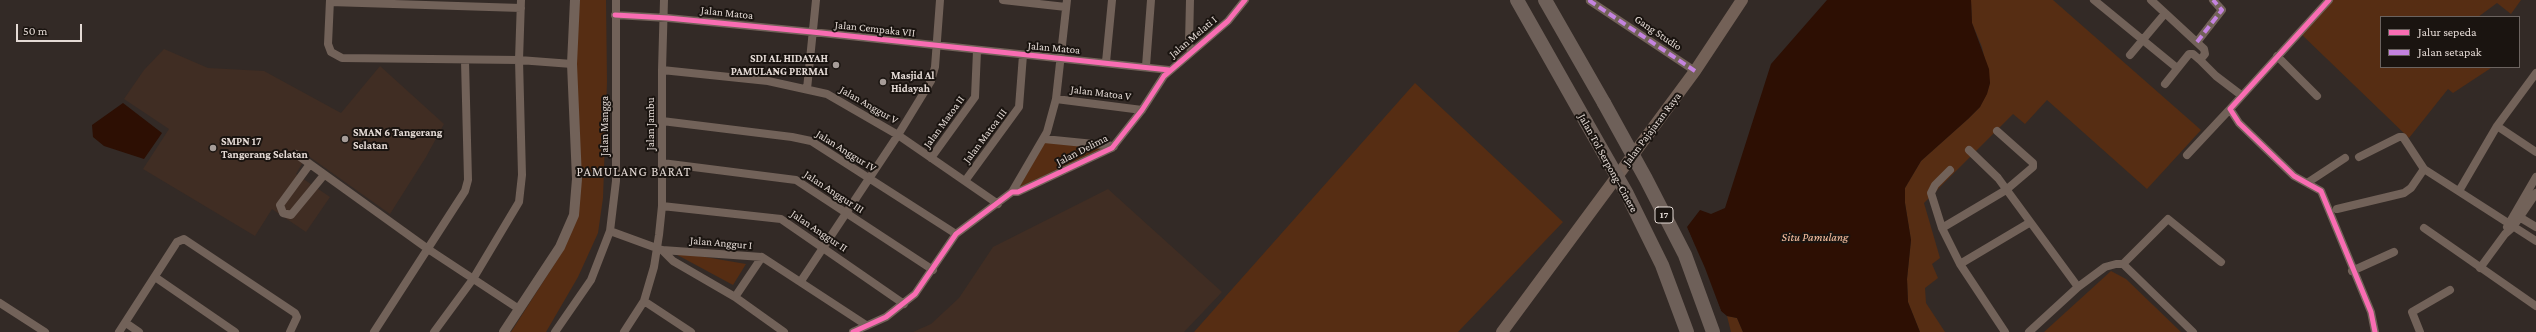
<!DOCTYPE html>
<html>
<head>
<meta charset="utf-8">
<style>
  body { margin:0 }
  #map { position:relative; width:2536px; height:332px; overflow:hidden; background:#332a26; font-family:"Crimson Pro",serif }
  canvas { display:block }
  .legend { position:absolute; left:2380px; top:16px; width:140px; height:52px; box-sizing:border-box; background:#1a1410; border:1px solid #6b635f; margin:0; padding:5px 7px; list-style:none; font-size:12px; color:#e4dad5 }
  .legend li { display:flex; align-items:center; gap:8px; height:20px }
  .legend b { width:20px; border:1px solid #6b635f }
  .scale { position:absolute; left:16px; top:24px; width:66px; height:18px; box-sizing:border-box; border:2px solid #e4dad5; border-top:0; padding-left:5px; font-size:12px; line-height:14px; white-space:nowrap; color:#e4dad5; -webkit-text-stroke:3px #1a1410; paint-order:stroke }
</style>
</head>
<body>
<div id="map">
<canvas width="2536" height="332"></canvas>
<ul class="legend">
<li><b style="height:5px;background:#f96db3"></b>Jalur sepeda</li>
<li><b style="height:5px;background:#c483df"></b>Jalan setapak</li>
</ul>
<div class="scale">50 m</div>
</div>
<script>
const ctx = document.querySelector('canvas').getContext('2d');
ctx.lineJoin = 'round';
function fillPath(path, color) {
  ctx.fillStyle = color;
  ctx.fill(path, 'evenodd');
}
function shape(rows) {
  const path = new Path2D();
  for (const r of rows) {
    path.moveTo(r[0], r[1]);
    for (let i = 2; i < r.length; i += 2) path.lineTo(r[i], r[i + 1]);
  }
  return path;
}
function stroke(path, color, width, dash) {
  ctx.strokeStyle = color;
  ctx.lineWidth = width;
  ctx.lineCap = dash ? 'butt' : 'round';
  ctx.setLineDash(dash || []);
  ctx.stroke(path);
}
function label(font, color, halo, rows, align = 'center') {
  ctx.font = font + ' "Crimson Pro",serif';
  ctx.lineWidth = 4;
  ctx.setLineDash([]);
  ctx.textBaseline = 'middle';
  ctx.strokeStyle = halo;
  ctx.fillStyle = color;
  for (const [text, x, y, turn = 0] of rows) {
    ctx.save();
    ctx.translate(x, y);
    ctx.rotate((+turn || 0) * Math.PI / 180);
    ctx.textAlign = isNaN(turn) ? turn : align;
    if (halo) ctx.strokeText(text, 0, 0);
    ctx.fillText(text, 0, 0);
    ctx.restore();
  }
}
const built = shape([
  [164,49,208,68,264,71,341,113,380,66,444,124,426,157,390,214,307,155,296,174,330,197,306,232,272,209,255,236,143,169,169,129,124,99,144,70],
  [1108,189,1222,292,1184,332,913,332,931,324,959,298,993,247]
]);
const green = shape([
  [575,0,606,0,607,82,603,198,598,233,578,277,546,332,511,332,559,257,575,217],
  [1971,0,2053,0,2201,130,2147,189,2047,100,2025,124,2013,114,1924,203,1940,258,1932,264,1938,278,1925,288,1926,303,1945,332,1920,332,1908,302,1907,279,1911,240,1905,203,1905,188,1921,161,1968,119,1980,107,1987,93,1990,83,1982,47,1972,23],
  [2332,0,2521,0,2511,14,2497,3,2478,17,2381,17,2381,67,2491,68,2453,93,2448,89,2409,138,2299,32],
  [1415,83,1563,222,1458,332,1194,332],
  [1044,139,1111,149,1012,192],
  [670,251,746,264,733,285],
  [2111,271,2126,279,2181,332,2044,332],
  [1727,316,1737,318,1743,332,1731,332]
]);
const water = shape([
  [1827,0,1971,0,1972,23,1989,69,1990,83,1987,94,1980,107,1968,119,1921,161,1905,188,1905,203,1911,240,1907,279,1908,302,1920,332,1743,332,1737,318,1727,316,1721,311,1687,227,1700,210,1711,214,1725,208,1771,64],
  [123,103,162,133,144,159,104,146,93,137,92,125]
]);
const pier = shape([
  [1686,225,1705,268,1723,316,1704,276]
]);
const minor = shape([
  [330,0,328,44,331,52,342,58,519,60,572,64],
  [1003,0,1066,7],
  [1190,0,1189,43,1191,52],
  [1591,0,1590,1,1695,71],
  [2094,0,2177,68],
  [2151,0,2204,49,2205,54,2200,60,2216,76,2241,95],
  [2329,0,2230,109,2239,123,2294,176,2321,191,2371,312,2375,332],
  [330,2,521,8],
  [615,15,668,18,812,32,1169,70],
  [2197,42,2222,10,2213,0],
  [2130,55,2162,17],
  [2277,56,2317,96],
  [1106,62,1112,0],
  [1146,66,1151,0],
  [662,70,768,81,827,94,898,135,998,204],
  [2165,84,2189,54,2193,54,2200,60],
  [807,89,816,0],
  [1056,99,1142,110],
  [662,121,792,137,811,141,956,234],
  [2497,126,2536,152],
  [1044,139,1114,146],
  [1969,150,1998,178,2078,287],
  [296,154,428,249,519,309],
  [2187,155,2230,109],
  [2359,157,2399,137,2403,137,2424,169],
  [931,158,975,97,977,51],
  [662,163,796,180,933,270],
  [310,164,280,205,283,213,291,215,324,175],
  [1950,170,1935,185,1931,193,1942,228,1960,264,2005,332],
  [965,181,1019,107,1023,55],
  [2307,183,2345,158],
  [2459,191,2497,126,2536,73],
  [1012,192,1047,132,1056,99,1067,0],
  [662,206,781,219,904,304],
  [2337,209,2404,193,2411,188,2424,169,2536,241],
  [2516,215,2536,227],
  [2507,227,2536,177],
  [1942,228,2006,190,2033,167,2033,163,1997,131],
  [2424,228,2536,306],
  [610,231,662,250,762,257,866,325],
  [662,250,673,261,735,297,784,332],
  [1960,264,2029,223],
  [2123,264,2168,219,2221,262],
  [2480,268,2505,234,2513,227,2536,193],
  [2352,271,2394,252],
  [155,277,235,332],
  [801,281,898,135,931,81,935,67,940,0],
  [735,297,762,257],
  [644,301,691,332],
  [0,303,45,332],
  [126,323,139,332],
  [119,332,177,242,184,239,295,313,297,317,290,332],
  [374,332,465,191,468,180,465,61],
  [434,332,473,279,519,202,522,175,519,60,521,0],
  [555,332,591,280,610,231,616,181,616,0],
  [624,332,644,301,654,267,659,235,662,206,662,70,664,0],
  [853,332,886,317,915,294,956,234,1012,192,1018,192,1112,148,1142,110,1164,76,1228,21,1245,0],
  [2029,332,2078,287,2105,267,2116,264,2123,264,2193,332],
  [2420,332,2412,312,2450,290]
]);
const tertiary = shape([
  [504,332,560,247,574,215,577,179,572,64,575,0]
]);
const primary = shape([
  [1502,332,1695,71,1742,0]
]);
const motorway = shape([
  [1517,0,1586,122],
  [1545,0,1604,103]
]);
const motorwayBridge = shape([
  [1604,103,1646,179,1685,255,1713,332],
  [1586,122,1627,194,1662,265,1687,332]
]);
const quiet = shape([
  [1591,0,1590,1,1695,71],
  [2197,42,2222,10,2213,0]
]);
const cycleway = shape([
  [2329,0,2230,109,2239,123,2294,176,2321,191,2371,312,2375,332],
  [615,15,668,18,812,32,1169,70],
  [853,332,886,317,915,294,956,234,1012,192,1018,192,1112,148,1142,110,1164,76,1228,21,1245,0]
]);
const markers = [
  [836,65,4,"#a69c98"],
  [883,82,4,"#a69c98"],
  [345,139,4,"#a69c98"],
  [213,148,4,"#a69c98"]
];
const shields = [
  [1664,215,18]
];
const shieldNames = [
  ["17",1664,215]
];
const streetNames = [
  ["Jalan Matoa",727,13,6],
  ["Jalan Cempaka VII",875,29,6],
  ["Gang Studio",1658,33,34],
  ["Jalan Melati I",1193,37,-40],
  ["Jalan Matoa",1054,48,5],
  ["Jalan Matoa V",1101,93,7],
  ["Jalan Anggur V",869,105,30],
  ["Jalan Matoa II",944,122,-54],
  ["Jalan Jambu",651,124,-90],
  ["Jalan Mangga",605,126,-90],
  ["Jalan Pajajaran Raya",1652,129,-53],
  ["Jalan Matoa III",985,136,-53],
  ["Jalan Delima",1082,150,-27],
  ["Jalan Anggur IV",846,151,32],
  ["Jalan Tol Serpong–Cinere",1608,163,61],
  ["Jalan Anggur III",834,192,33],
  ["Jalan Anggur II",819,231,34],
  ["Jalan Anggur I",721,243,5]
];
const poiNames = [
  ["SDI AL HIDAYAH",828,59,"right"],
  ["PAMULANG PERMAI",828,72,"right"],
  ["Masjid Al",891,76],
  ["Hidayah",891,89],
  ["SMAN 6 Tangerang",353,133],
  ["Selatan",353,146],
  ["SMPN 17",221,142],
  ["Tangerang Selatan",221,155]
];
const waterNames = [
  ["Situ Pamulang",1815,237]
];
const quarterNames = [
  ["PAMULANG BARAT",634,172]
];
fillPath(built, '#402d23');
fillPath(green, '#562d13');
fillPath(water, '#2d0f03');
fillPath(pier, '#332a26');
stroke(minor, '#726259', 8);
stroke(tertiary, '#726259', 10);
stroke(primary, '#736157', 12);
stroke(motorway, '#6e6059', 14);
stroke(motorwayBridge, '#6e6059', 14);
stroke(quiet, '#c483df', 4, [8, 4]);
stroke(cycleway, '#f96db3', 5);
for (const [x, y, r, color] of markers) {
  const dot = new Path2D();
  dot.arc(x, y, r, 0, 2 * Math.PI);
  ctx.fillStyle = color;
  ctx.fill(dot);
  stroke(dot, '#1a1410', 1.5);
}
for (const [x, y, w] of shields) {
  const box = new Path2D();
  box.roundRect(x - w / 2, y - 8, w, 16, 3);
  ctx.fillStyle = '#1a1410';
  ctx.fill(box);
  stroke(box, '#e4dad5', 1);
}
label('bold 10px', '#e4dad5', null, shieldNames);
label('11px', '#e4dad5', '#1a1410', streetNames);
label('bold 11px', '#e4dad5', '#1a1410', poiNames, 'left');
label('italic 12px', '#fec4a4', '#1a1410', waterNames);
ctx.letterSpacing = '1px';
label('13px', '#e4dad5', '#1a1410', quarterNames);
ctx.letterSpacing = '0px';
</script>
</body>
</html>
